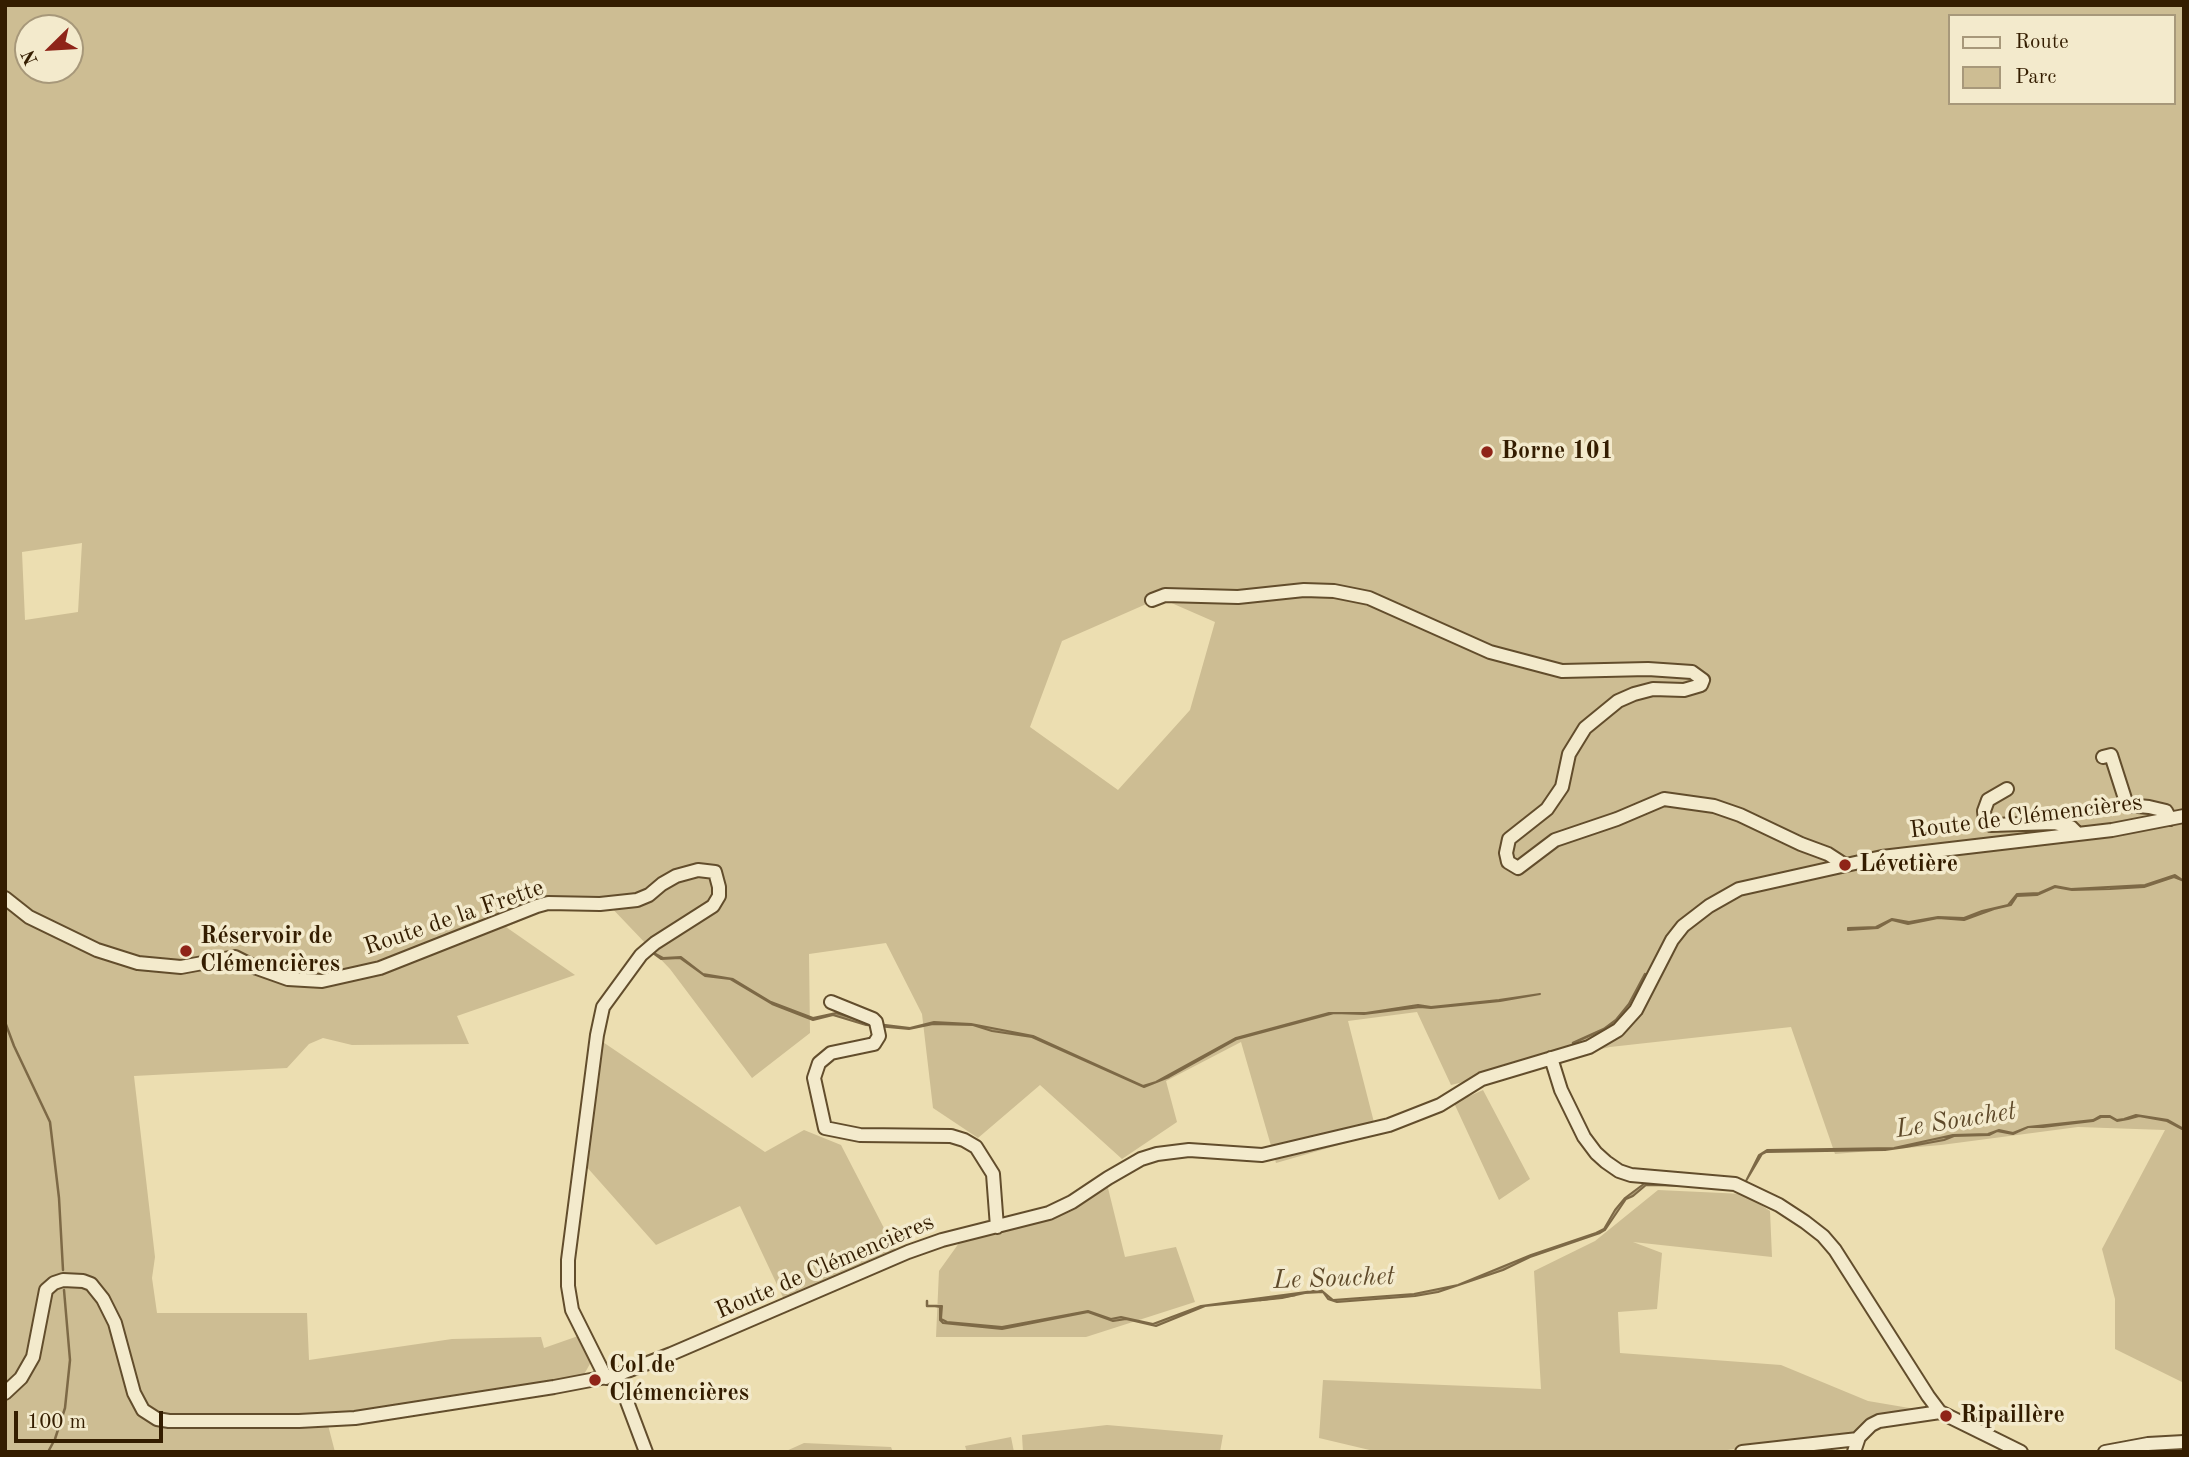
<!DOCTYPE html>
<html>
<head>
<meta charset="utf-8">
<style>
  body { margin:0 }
  #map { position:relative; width:2189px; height:1457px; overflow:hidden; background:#ecdeb1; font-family:"Old Standard TT",serif }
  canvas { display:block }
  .frame { position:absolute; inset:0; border:7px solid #341d00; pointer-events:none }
  .legend { position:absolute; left:1948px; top:14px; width:228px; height:91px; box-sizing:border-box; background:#f3eacc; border:2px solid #a7987a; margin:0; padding:9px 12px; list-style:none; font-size:21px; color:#341d00 }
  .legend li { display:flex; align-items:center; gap:14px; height:35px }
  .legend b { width:35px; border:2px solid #a7987a }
  .north { position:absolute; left:14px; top:14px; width:70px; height:70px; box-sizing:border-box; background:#f3eacc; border:2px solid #a7987a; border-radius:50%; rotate:246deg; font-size:19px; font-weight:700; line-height:28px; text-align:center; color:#341d00 }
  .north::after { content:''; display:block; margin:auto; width:24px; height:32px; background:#8f2418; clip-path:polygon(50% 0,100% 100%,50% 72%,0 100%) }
  .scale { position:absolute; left:14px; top:1411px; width:149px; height:32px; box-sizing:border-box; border:4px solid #341d00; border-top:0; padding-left:9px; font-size:21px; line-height:24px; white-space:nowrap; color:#341d00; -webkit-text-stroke:5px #f3eacc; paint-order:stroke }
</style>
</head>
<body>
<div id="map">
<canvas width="2189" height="1457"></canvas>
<div class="frame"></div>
<ul class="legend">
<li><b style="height:9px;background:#f3eacc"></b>Route</li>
<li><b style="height:19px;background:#cdbd93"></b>Parc</li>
</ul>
<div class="north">N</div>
<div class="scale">100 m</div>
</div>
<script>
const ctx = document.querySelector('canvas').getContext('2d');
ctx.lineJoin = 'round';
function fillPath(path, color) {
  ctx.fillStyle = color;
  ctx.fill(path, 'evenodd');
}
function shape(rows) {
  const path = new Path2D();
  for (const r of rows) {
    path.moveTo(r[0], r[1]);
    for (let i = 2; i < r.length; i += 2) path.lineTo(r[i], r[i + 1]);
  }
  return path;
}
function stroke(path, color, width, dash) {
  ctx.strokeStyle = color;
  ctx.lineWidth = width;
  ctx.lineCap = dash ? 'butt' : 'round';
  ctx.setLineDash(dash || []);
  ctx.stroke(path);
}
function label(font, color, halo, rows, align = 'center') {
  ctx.font = font + ' "Old Standard TT",serif';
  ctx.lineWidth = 7;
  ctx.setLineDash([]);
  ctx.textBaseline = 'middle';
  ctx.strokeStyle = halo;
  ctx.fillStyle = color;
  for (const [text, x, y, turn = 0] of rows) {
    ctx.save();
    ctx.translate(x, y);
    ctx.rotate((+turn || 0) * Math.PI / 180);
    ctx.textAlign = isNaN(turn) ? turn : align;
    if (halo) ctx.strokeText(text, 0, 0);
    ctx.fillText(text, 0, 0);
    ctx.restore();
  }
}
const green = shape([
  [5,5,2184,5,2184,1383,2115,1349,2115,1299,2102,1249,2165,1130,2078,1127,1941,1145,1835,1154,1791,1027,1610,1047,1451,1085,1417,1012,1348,1021,1377,1134,1276,1163,1241,1042,1166,1081,1177,1122,1122,1159,1040,1085,978,1138,933,1108,922,1014,886,943,809,954,810,1033,752,1078,670,969,606,902,550,908,506,927,575,975,457,1016,469,1044,352,1045,323,1038,309,1044,287,1068,134,1076,155,1257,152,1278,157,1313,307,1313,309,1360,452,1339,541,1337,544,1348,581,1335,595,1355,582,1378,531,1384,339,1417,328,1425,335,1452,5,1452],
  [1949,16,2173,16,2173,103,1949,103],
  [28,28,70,28,70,70,28,70],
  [82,543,78,612,25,620,22,552],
  [1160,598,1215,622,1190,710,1118,790,1030,727,1062,641],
  [594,1036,765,1152,804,1130,841,1145,900,1259,788,1308,740,1206,656,1245,585,1165],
  [1483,1090,1530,1179,1499,1200,1454,1103],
  [1107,1184,1125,1257,1176,1247,1195,1302,1086,1337,936,1337,939,1271,964,1236,996,1231],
  [1658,1190,1744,1194,1770,1211,1772,1257,1633,1242,1662,1253,1657,1309,1618,1312,1620,1353,1781,1365,1868,1401,1933,1412,1842,1435,1712,1452,1378,1452,1319,1438,1323,1380,1541,1389,1534,1271,1595,1241],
  [1107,1425,1223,1435,1220,1452,1023,1452,1022,1435],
  [1011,1437,1014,1452,967,1452,965,1446],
  [804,1443,891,1447,893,1452,784,1452]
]);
const water = shape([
  [2175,875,2184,881,2174,877,2144,887,2110,889,2072,890,2055,887,2037,895,2017,896,2011,905,1994,909,1964,920,1938,918,1908,924,1892,920,1878,928,1848,930,1848,928,1876,927,1892,919,1909,922,1938,917,1964,918,1982,911,2008,905,2017,894,2039,893,2055,886,2071,889,2145,885,2175,875],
  [650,951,663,958,681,957,703,974,733,979,771,1002,813,1018,836,1013,869,1023,910,1028,934,1022,971,1024,1033,1036,1143,1086,1156,1082,1236,1038,1329,1013,1366,1013,1418,1005,1431,1007,1499,1000,1540,994,1500,1001,1431,1008,1420,1007,1364,1014,1334,1013,1237,1039,1169,1077,1144,1087,1032,1037,992,1031,973,1025,933,1024,909,1029,866,1025,833,1015,813,1020,772,1004,730,979,705,976,680,958,661,959,650,951],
  [2136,1115,2168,1120,2184,1129,2184,1130,2167,1121,2139,1116,2128,1119,2117,1121,2110,1117,2101,1117,2093,1121,2043,1127,2028,1127,2013,1134,1997,1131,1989,1135,1954,1136,1944,1140,1906,1147,1885,1150,1766,1152,1762,1154,1746,1181,1759,1155,1767,1150,1894,1148,1953,1135,1988,1134,1999,1130,2013,1133,2028,1127,2093,1120,2100,1116,2110,1116,2117,1120,2124,1119,2136,1115],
  [1645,1183,1696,1186,1646,1185,1633,1196,1626,1199,1605,1230,1600,1233,1530,1257,1503,1270,1438,1292,1415,1296,1337,1302,1328,1299,1323,1292,1305,1293,1282,1298,1205,1306,1156,1326,1126,1319,1113,1321,1088,1312,1002,1329,943,1323,940,1320,940,1307,935,1306,942,1306,941,1319,947,1322,1002,1327,1088,1311,1111,1319,1121,1317,1153,1324,1201,1306,1321,1290,1333,1300,1414,1294,1458,1285,1531,1255,1596,1233,1604,1229,1615,1210,1625,1198,1645,1183]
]);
const stream = shape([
  [5,1022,14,1046,50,1122,59,1198,63,1270],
  [1573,1043,1604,1029,1616,1020,1629,1004,1645,974],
  [1260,1300,1295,1295],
  [927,1301,927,1306,937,1306],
  [48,1452,55,1439,65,1408,70,1360,64,1290]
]);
const minor = shape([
  [1152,600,1165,595,1238,597,1304,590,1334,591,1369,598,1490,652,1562,671,1648,669,1692,672,1703,680,1701,685,1684,690,1653,689,1634,694,1618,701,1585,728,1569,754,1562,787,1547,809,1509,839,1506,853,1508,862,1518,868,1555,840,1617,819,1664,799,1714,806,1740,815,1801,844,1828,854,1845,865],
  [2103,757,2111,755,2127,805,2149,807,2166,811,2170,819],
  [2007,789,1988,800,1984,811,1985,820,1991,825,2054,823,2071,827,2078,834],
  [5,898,29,917,97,950,138,963,181,967,235,957,257,968,288,979,322,981,380,968,537,906,548,903,600,904,637,900,649,895,662,884,676,876,698,870,715,872,719,887,719,896,713,906,655,943,641,955,603,1007,597,1035,568,1260,568,1286,572,1310,606,1378],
  [831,1002,873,1019,876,1022,879,1036,874,1044,831,1053,819,1063,814,1078,825,1128,860,1135,951,1136,964,1140,976,1147,993,1174,997,1227],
  [1551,1058,1561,1090,1584,1137,1596,1153,1606,1162,1619,1171,1631,1175,1735,1184,1779,1205,1805,1222,1823,1236,1835,1250,1928,1396,1940,1412,2021,1452],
  [617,1375,646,1452],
  [5,1393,21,1378,33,1357,46,1290,54,1283,63,1280,83,1281,91,1284,103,1299,115,1323,134,1393,143,1410,157,1419,169,1421,299,1421,355,1418,554,1387,617,1375,671,1354,908,1252,942,1240,1049,1213,1072,1202,1108,1178,1141,1159,1157,1154,1189,1150,1262,1155,1389,1125,1440,1105,1482,1079,1589,1047,1618,1030,1636,1010,1672,940,1683,926,1709,906,1739,889,1882,857,2112,830,2184,816],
  [1742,1452,1858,1439],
  [1854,1452,1859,1437,1871,1425,1879,1421,1940,1412],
  [2105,1452,2148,1444,2184,1442]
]);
const markers = [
  [1487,452,7,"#8f2418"],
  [1845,865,7,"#8f2418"],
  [186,951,7,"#8f2418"],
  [595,1380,7,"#8f2418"],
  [1946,1416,7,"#8f2418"]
];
const poiNames = [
  ["Borne 101",1501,452],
  ["Lévetière",1859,865],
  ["Réservoir de",200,937],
  ["Clémencières",200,965],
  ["Col de",609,1366],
  ["Clémencières",609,1394],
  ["Ripaillère",1960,1416]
];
const streetNames = [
  ["Route de Clémencières",2026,817,-7],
  ["Route de la Frette",454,918,-19],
  ["Route de Clémencières",825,1267,-23]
];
const waterNames = [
  ["Le Souchet",1956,1121,-9],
  ["Le Souchet",1334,1279,-2]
];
fillPath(green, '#cdbd93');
fillPath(water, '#ad9c75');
stroke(water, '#7d6946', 2);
stroke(stream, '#7d6946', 2.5);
stroke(minor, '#624d2c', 16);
stroke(minor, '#f3eacc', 12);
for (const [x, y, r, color] of markers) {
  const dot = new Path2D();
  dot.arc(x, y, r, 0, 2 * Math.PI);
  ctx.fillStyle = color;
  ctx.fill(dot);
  stroke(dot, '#f3eacc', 2.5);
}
label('bold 24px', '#341d00', '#f3eacc', poiNames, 'left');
label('24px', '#341d00', '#f3eacc', streetNames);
label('italic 26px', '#5e4929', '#f3eacc', waterNames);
</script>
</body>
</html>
